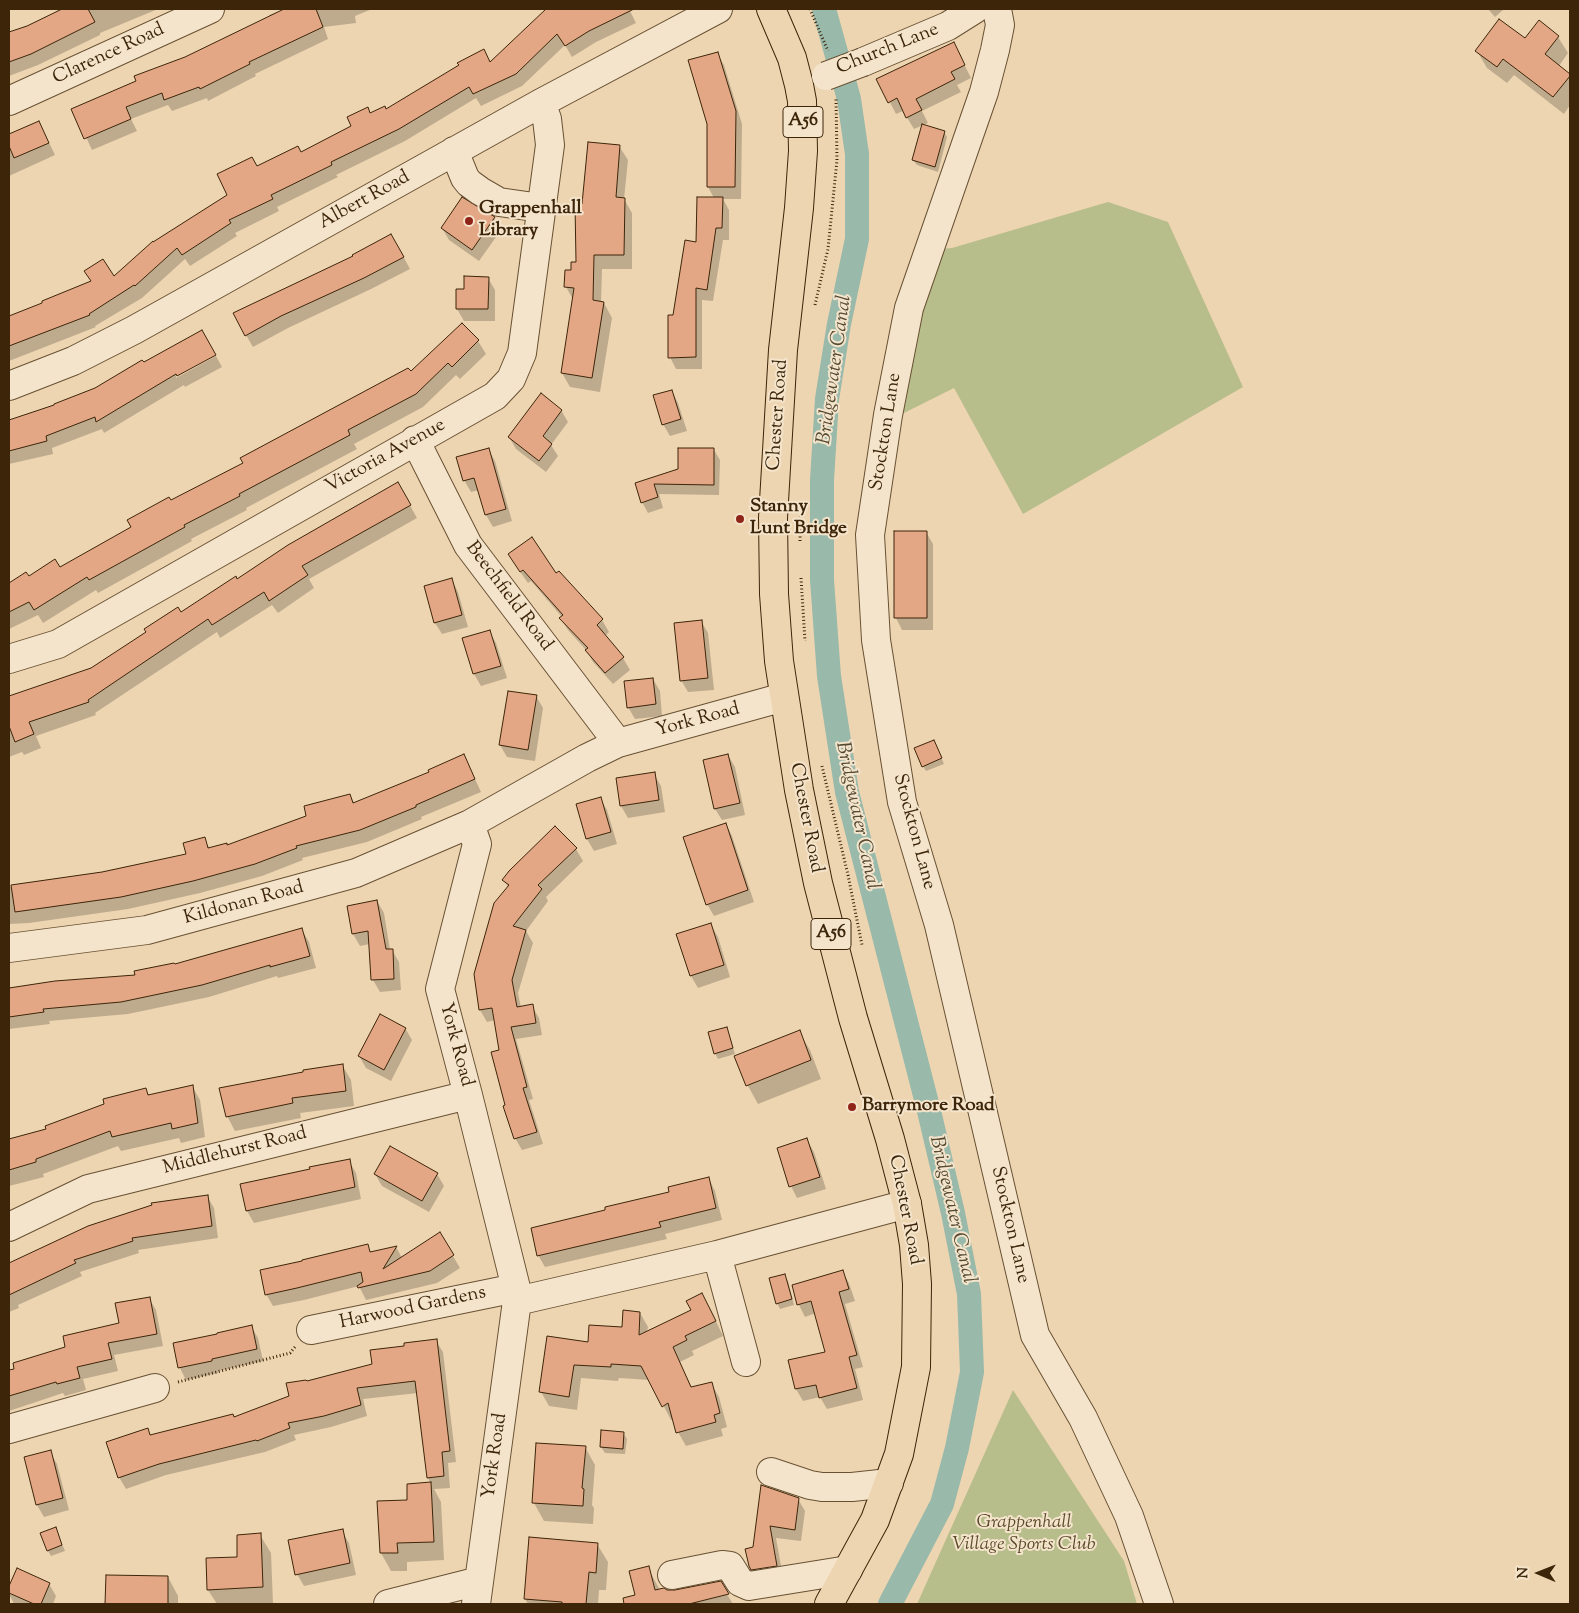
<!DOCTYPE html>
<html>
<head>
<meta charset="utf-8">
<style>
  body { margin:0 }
  #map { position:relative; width:1579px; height:1613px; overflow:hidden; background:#eed5b1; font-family:"Sorts Mill Goudy",serif }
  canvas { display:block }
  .frame { position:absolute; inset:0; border:10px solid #3c2509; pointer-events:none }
  .north { position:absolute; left:1514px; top:1548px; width:50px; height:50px; -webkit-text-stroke:4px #f4e4cc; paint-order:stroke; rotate:271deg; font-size:14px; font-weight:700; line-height:20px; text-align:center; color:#3c2509 }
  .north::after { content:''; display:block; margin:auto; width:18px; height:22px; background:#3c2509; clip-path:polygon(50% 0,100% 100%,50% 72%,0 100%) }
</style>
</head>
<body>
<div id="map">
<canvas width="1579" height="1613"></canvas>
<div class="frame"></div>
<div class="north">N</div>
</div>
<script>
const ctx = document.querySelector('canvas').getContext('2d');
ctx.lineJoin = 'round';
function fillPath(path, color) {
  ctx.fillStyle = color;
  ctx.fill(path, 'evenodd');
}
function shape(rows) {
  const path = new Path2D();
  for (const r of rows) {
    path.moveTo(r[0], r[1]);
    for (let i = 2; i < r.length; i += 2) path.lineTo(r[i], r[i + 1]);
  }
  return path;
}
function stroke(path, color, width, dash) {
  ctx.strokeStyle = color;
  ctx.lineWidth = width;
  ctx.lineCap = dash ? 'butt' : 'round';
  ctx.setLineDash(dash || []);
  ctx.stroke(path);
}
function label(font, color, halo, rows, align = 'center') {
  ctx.font = font + ' "Sorts Mill Goudy",serif';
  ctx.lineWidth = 4;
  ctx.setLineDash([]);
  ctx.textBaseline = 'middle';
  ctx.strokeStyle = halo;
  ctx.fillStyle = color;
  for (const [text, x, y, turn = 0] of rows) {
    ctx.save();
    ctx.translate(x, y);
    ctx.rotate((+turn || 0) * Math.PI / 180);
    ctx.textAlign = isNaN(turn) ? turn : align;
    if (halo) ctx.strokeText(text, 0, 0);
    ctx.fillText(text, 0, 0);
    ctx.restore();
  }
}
const green = shape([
  [1108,202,1168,222,1243,387,1023,514,954,388,900,415,892,412,940,249,952,248],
  [1013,1390,1124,1561,1137,1604,917,1604]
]);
const shadow = shape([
  [61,9,158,9,100,33,100,35,38,65,9,76,9,34,28,27,61,10],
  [286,9,372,9,355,16,356,23,324,27,328,39,255,74,256,76,208,101,207,98,172,111,168,105,131,119,137,131,92,150,73,109,137,81,269,17,269,15],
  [543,9,629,9,636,23,596,42,572,57,565,45,522,86,481,106,476,98,405,141,336,175,338,177,277,207,279,211,235,233,237,236,190,266,185,259,142,298,95,326,96,327,9,361,9,318,114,278,229,196,257,167,301,154,353,127,370,114,386,111,484,51,491,63,545,12],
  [1488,9,1504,9,1495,17],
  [1558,37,1568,53,1559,66,1570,75,1570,105,1564,114,1514,75,1507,83,1487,68,1477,51,1525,40],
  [717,53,724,65,742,124,741,199,723,199,729,210,729,240,723,240,713,301,702,300,702,369,676,369,670,357,674,316,697,243,714,198,708,187],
  [960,56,971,78,957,85,961,92,922,111,928,123,914,129,903,111,896,114,878,79],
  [39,122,55,155,9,176,9,151,12,150,9,143,9,136],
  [944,132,947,137,938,172,917,165,913,160],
  [619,146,628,160,624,199,632,213,632,269,602,269,601,303,604,303,612,318,600,392,570,387,562,373,574,301,566,287,577,263,584,205],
  [494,218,501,230,479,261,449,240,442,228],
  [398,247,410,269,371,289,288,328,253,347,246,335],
  [488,278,495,290,495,321,464,321,457,309,465,290],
  [462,325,478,341,486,354,460,379,456,375,423,407,354,444,357,449,246,508,247,510,191,539,192,541,98,593,96,590,43,623,38,615,9,629,9,585,26,574,28,577,60,569,132,527,171,502,411,373],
  [214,354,176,375,176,378,216,356,222,367,185,387,184,385,104,433,102,429,52,448,53,454,9,464,9,421,56,406,96,389,143,364],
  [672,391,678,403,687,431,670,436,663,424],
  [561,410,568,422,551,445,558,456,546,472,516,449,509,437],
  [488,449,495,461,512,521,493,527,486,515,479,490,471,492,464,480],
  [714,450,720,460,719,495,659,494,663,508,648,513,642,502,636,484,679,469],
  [398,484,417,518,309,579,314,588,278,613,272,605,220,638,217,632,95,713,96,715,36,736,41,748,24,755,22,752,9,757,9,704,91,669,181,613],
  [896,532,926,532,933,544,933,630,902,630,896,618],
  [516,566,556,575,559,573,602,620,609,632,605,636,623,658,630,670,613,684,593,662,586,650,568,630,561,619,562,617,531,581,528,583],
  [452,580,458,592,468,627,442,634,435,623],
  [701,621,708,633,714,690,688,692,681,680],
  [489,631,496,643,507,678,481,686,474,674,463,639],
  [653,679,660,691,662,716,635,719,628,707],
  [536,696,543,708,535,761,507,757,500,745],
  [937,747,944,764,926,771,923,766],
  [464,755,481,792,421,817,422,819,367,842,302,858,303,860,262,876,200,893,128,909,29,923,9,924,9,887,102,874,188,855,204,839,210,849,227,846,308,817,350,795,355,804,431,773],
  [728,755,735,767,745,815,722,820,715,809],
  [654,774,661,786,665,812,628,818,621,806],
  [600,798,607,810,617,844,594,851,587,839],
  [726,824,732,836,754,902,714,916,707,904],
  [576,849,583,861,546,897,548,901,526,931,533,943,518,993,521,1008,532,1006,539,1018,542,1035,516,1039,533,1099,529,1100,543,1144,522,1150,515,1138,506,1106,495,1020,487,1022,480,1010,508,887,504,880],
  [377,901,384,913,390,950,392,950,399,962,401,990,380,992,373,980,370,944,360,946,353,934,348,907],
  [711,925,718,937,730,977,698,988,691,976],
  [302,930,309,942,316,968,278,978,277,976,209,997,128,1014,49,1021,50,1024,9,1029,9,989,56,982,136,976],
  [405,1028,412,1040,391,1081,366,1068,359,1056],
  [726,1028,729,1034,735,1054,718,1059,715,1053],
  [799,1032,810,1050,821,1079,758,1104,748,1086,736,1057],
  [342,1065,351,1080,354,1106,300,1113,301,1118,235,1131,227,1116],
  [192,1086,200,1100,205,1137,181,1143,179,1138,121,1151,118,1146,43,1174,44,1177,9,1186,9,1140,48,1130,145,1090,149,1096],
  [807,1140,814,1152,826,1189,797,1198,791,1186],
  [349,1161,356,1173,361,1199,254,1223,247,1211,242,1185],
  [375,1174,437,1174,444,1186,429,1212,382,1186],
  [709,1179,715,1191,722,1220,665,1234,667,1239,545,1267,538,1255,607,1211,670,1193],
  [207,1196,214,1208,218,1238,138,1250,139,1253,80,1272,82,1276,18,1305,19,1308,9,1312,9,1266],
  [440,1234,460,1268,437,1283,366,1300,359,1286,304,1300,273,1306,266,1294,304,1262,367,1245,371,1253,396,1247,402,1258],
  [842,1271,849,1283,855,1301,845,1304,863,1367,855,1369,863,1400,827,1409,820,1397,803,1401,796,1389,827,1353,816,1313,805,1317,799,1305,793,1286],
  [784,1275,788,1281,794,1305,780,1309,777,1303],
  [149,1298,156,1310,163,1346,114,1355,118,1371,83,1379,86,1390,65,1396,63,1393,9,1411,9,1372,16,1370,121,1324],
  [710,1309,723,1336,692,1351,694,1355,680,1362,692,1388,711,1383,719,1397,727,1427,721,1429,723,1436,686,1446,678,1432,674,1419,671,1420,650,1380,619,1378,618,1381,581,1378,577,1410,549,1406,541,1392,589,1343,623,1328,640,1313,648,1327,647,1332],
  [251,1326,258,1338,263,1361,218,1371,218,1373,186,1380,180,1368,175,1344],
  [436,1341,443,1352,456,1462,448,1463,450,1488,434,1489,441,1502,444,1560,407,1562,407,1571,391,1571,381,1553,378,1502,409,1501,408,1485,431,1484,428,1478,418,1393,363,1399,367,1416,331,1427,294,1435,296,1440,265,1452,166,1475,126,1489,119,1477,147,1430,151,1436,234,1419,290,1397,307,1383,373,1365,406,1347],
  [602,1432,623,1433,627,1439,625,1454,605,1453,601,1447],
  [585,1447,595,1465,592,1505,594,1508,593,1524,544,1521,534,1503],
  [50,1452,57,1464,69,1510,44,1517,37,1505,26,1458],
  [762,1487,798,1499,805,1511,801,1541,776,1538,783,1577,757,1578,750,1566,754,1548],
  [342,1531,349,1543,356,1575,304,1586,297,1574],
  [58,1534,65,1551,51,1556,48,1551],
  [260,1535,271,1553,273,1604,217,1604,208,1590],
  [597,1544,608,1562,606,1590,599,1590,598,1604,528,1604,525,1599],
  [648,1568,660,1590,675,1592,720,1583,733,1604,638,1604,630,1572],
  [17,1569,49,1584,56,1596,53,1604,14,1604,9,1594,9,1589],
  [107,1576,168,1577,178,1596,178,1604,107,1604]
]);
const canal = shape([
  [824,9,849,99,857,154,857,239,839,324,827,399,822,480,822,580,829,676,847,792,929,1111,953,1213,969,1294,972,1372,957,1448,942,1504,890,1604]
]);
const building = shape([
  [62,9,88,9,95,22,31,54,9,62,9,32,27,26,62,9],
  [284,9,316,9,323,27,249,62,250,64,200,89,199,87,164,100,162,93,126,107,131,119,84,139,71,109,136,81,134,76,185,57,284,9],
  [546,9,634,9,589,31,565,46,557,34,516,74,473,94,469,87,399,129,331,162,332,165,271,195,273,199,229,220,231,223,182,255,177,248,135,286,134,285,89,314,90,315,9,346,9,316,42,303,42,301,91,281,84,271,103,259,114,276,153,241,153,242,227,195,217,174,252,157,257,166,298,146,301,152,351,126,347,117,368,107,370,113,385,106,386,109,459,65,457,63,484,49,490,62,546,9],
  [1499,19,1525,38,1539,20,1559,36,1545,54,1570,74,1570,76,1553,97,1503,59,1497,67,1475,51,1499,19],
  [954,42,965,65,951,72,955,79,916,99,922,110,906,118,897,98,888,103,876,79,954,42],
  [718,52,736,111,735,187,707,187,707,124,688,60,718,52],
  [39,121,49,143,14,158,9,146,9,134,39,121],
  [922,124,945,131,935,167,912,160,922,124],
  [588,142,620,145,616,197,625,198,624,255,594,255,593,300,604,302,592,378,561,373,574,288,564,287,565,270,571,270,571,262,576,262,575,204,582,204,588,142],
  [462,197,495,217,472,250,441,228,462,197],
  [697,197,723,197,722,228,716,228,707,290,696,288,696,357,668,358,668,315,673,315,685,240,696,242,697,197],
  [391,234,404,257,364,278,281,316,245,336,233,313,353,256,352,255,391,234],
  [464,276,489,277,488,309,456,309,456,289,464,289,464,276],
  [462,323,479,340,452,367,448,363,416,394,348,430,350,435,239,494,240,496,184,525,185,527,89,580,87,577,34,610,29,602,9,612,9,583,26,572,29,576,55,559,60,567,131,527,127,520,169,497,171,500,243,463,240,458,408,368,411,371,462,323],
  [202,330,216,355,177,376,176,374,96,422,95,417,46,436,47,441,9,451,9,420,54,405,54,404,95,388,142,360,144,362,202,330],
  [672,390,681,419,662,425,653,395,672,390],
  [541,393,562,410,543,436,552,444,539,461,508,437,541,393],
  [489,448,506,509,485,515,474,478,463,481,456,457,489,448],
  [678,448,714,448,714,485,654,484,658,497,641,503,635,483,678,469,678,448],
  [398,482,411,505,302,566,308,575,269,601,264,592,212,625,208,619,88,700,89,702,29,722,34,734,15,742,9,726,9,696,91,668,146,632,144,629,178,607,181,612,236,576,237,579,288,545,398,482],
  [894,531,927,531,927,618,894,618,894,531],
  [532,537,556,573,559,571,603,619,597,625,624,657,605,673,585,650,588,648,559,618,563,615,523,570,520,572,508,554,532,537],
  [452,578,462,615,434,623,424,586,452,578],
  [702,620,708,678,680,681,674,623,702,620],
  [490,630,501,666,473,674,462,638,490,630],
  [653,678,656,704,627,708,624,681,653,678],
  [508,691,537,695,528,750,499,745,508,691],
  [934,740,942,758,922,767,914,748,934,740],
  [464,754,475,779,416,805,416,807,360,830,296,846,297,848,255,864,193,881,121,897,15,912,11,885,102,872,186,854,183,843,205,837,208,848,227,843,227,845,306,816,304,806,350,794,353,803,429,772,428,770,464,754],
  [728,754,740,803,714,809,703,760,728,754],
  [655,772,659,800,620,806,616,778,655,772],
  [601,797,611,832,586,839,576,804,601,797],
  [726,823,748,890,706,905,683,837,726,823],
  [555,826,577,848,538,885,542,889,513,926,526,930,512,980,517,1007,533,1004,536,1023,511,1027,527,1087,523,1088,537,1132,514,1139,503,1106,505,1105,491,1052,499,1050,492,1008,479,1010,474,974,494,903,509,885,502,880,509,871,555,826],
  [377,900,386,949,393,949,394,979,371,980,368,931,352,934,347,906,377,900],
  [711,923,724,965,690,976,676,934,711,923],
  [302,928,310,956,270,967,270,965,202,985,121,1002,43,1009,44,1012,9,1017,9,988,55,981,135,975,134,971,174,963,175,964,302,928],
  [380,1014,406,1028,384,1070,358,1056,380,1014],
  [727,1027,733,1048,714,1054,708,1032,727,1027],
  [800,1030,811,1060,746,1086,734,1056,800,1030],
  [343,1064,346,1091,292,1098,293,1103,226,1117,219,1088,303,1072,303,1070,343,1064],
  [193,1085,198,1123,172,1129,171,1123,112,1137,110,1131,36,1159,36,1162,9,1170,9,1139,46,1129,45,1126,104,1104,103,1099,146,1088,148,1095,193,1085],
  [807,1138,820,1177,789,1187,777,1148,807,1138],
  [390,1146,438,1173,422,1201,374,1174,390,1146],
  [350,1159,355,1187,246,1211,240,1184,310,1169,309,1167,350,1159],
  [709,1177,716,1208,659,1222,661,1227,537,1256,531,1228,605,1210,605,1207,669,1192,668,1187,709,1177],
  [208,1195,212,1226,132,1238,133,1241,74,1260,76,1263,9,1295,9,1263,88,1226,152,1205,151,1203,208,1195],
  [440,1232,454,1255,430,1271,358,1288,357,1286,363,1282,361,1272,297,1288,265,1295,260,1270,302,1261,302,1260,368,1244,370,1252,397,1246,383,1269,440,1232],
  [843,1270,849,1289,839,1292,857,1355,849,1357,857,1388,819,1398,816,1385,795,1389,788,1360,825,1352,811,1301,797,1305,792,1285,843,1270],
  [785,1274,792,1299,776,1304,769,1278,785,1274],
  [702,1293,716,1321,685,1336,687,1340,673,1347,691,1387,712,1382,720,1413,714,1415,716,1422,676,1433,668,1403,662,1407,641,1366,611,1364,611,1367,574,1365,569,1397,539,1392,547,1336,588,1342,589,1325,622,1327,623,1310,640,1312,639,1335,691,1310,686,1301,702,1293],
  [150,1297,157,1334,108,1343,112,1359,77,1367,80,1378,57,1384,56,1382,9,1396,9,1370,14,1369,13,1363,65,1347,63,1336,119,1323,115,1303,150,1297],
  [252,1325,257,1349,212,1359,212,1361,178,1368,173,1343,217,1334,217,1333,252,1325],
  [437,1339,450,1451,442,1452,444,1476,427,1478,415,1381,357,1388,361,1405,324,1416,288,1423,290,1428,257,1441,256,1440,159,1464,118,1478,106,1442,148,1428,150,1435,233,1414,234,1417,289,1396,286,1383,306,1380,307,1381,372,1364,370,1350,404,1346,404,1343,437,1339],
  [601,1430,624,1432,623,1449,600,1447,601,1430],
  [536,1443,586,1446,582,1488,584,1489,583,1506,532,1503,536,1443],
  [51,1450,63,1498,36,1505,24,1457,51,1450],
  [431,1482,434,1542,397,1543,398,1553,380,1553,377,1501,407,1500,407,1484,431,1482],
  [761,1485,799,1498,795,1530,770,1526,777,1566,751,1570,749,1566,745,1549,753,1547,761,1485],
  [56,1527,62,1545,47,1551,40,1533,56,1527],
  [343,1529,350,1563,295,1575,288,1540,343,1529],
  [261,1533,263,1587,207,1590,206,1558,237,1557,237,1535,261,1533],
  [529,1537,598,1543,596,1573,589,1572,586,1604,562,1604,562,1602,524,1599,529,1537],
  [649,1566,655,1590,664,1588,667,1590,675,1590,721,1581,729,1594,689,1604,624,1604,623,1598,635,1595,629,1571,649,1566],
  [17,1568,50,1583,41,1604,34,1604,9,1593,9,1586,17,1568],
  [106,1575,168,1576,168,1604,105,1604,106,1575]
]);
const path = shape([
  [810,9,828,51],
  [815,305,828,249,837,160,836,98],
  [800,541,801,500],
  [801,578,805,641],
  [822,766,848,875,862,945],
  [178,1382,290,1353,295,1347]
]);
const minor = shape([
  [997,9,1000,25,995,50,984,92,909,308,888,415,870,535,876,640,902,802,939,925,1035,1335,1083,1418,1129,1516,1159,1604],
  [863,62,948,26,975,9],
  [9,101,210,9],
  [454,151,465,178,469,183,480,191,499,202,541,208],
  [9,386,73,361,134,330,541,103,718,9],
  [415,440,468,545,618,743],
  [9,659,58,644,495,396,511,379,522,353,550,145,547,119,541,103],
  [9,948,147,930,356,873,470,824],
  [9,1227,88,1189,468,1095],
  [717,1255,746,1362],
  [517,1301,717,1255,907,1204],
  [311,1330,516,1288],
  [9,1429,155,1388],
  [771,1472,810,1485,822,1487,852,1487,889,1483],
  [672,1575,722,1565,730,1566,740,1582,749,1586,848,1570],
  [388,1604,479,1581],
  [476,1604,517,1301,516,1288,468,1095,440,989,477,844,470,824,587,758,618,743,784,697]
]);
const major = shape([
  [771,9,792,58,799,85,802,101,803,151,799,208,783,350,773,518,774,594,779,661,799,790,818,883,853,1018,890,1139,907,1204,914,1245,917,1284,916,1367,899,1454,875,1520,829,1604]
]);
const minorBridge = shape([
  [826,76,863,62]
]);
const markers = [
  [469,221,5,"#8f2418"],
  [740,519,5,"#8f2418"],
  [852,1107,5,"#8f2418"]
];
const shields = [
  [803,122,40],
  [831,934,40]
];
const shieldNames = [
  ["A56",803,122],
  ["A56",831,934]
];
const streetNames = [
  ["Church Lane",888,50,-22],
  ["Clarence Road",109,55,-25],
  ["Albert Road",365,201,-29],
  ["Chester Road",779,415,-86],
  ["Stockton Lane",887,432,-81],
  ["Victoria Avenue",386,457,-29],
  ["Beechfield Road",508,597,53],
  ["York Road",698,721,-15],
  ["Chester Road",805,818,79],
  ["Stockton Lane",913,832,75],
  ["Kildonan Road",244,904,-15],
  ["York Road",455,1045,75],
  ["Middlehurst Road",235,1152,-14],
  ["Chester Road",904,1210,79],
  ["Stockton Lane",1009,1225,77],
  ["Harwood Gardens",413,1309,-12],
  ["York Road",496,1456,-82]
];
const poiNames = [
  ["Grappenhall",479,210],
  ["Library",479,232],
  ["Stanny",750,508],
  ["Lunt Bridge",750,530],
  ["Barrymore Road",862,1107]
];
const parkNames = [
  ["Grappenhall",1024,1524],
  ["Village Sports Club",1024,1546]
];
const waterNames = [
  ["Bridgewater Canal",836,370,-82],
  ["Bridgewater Canal",856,816,78],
  ["Bridgewater Canal",951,1210,77]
];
fillPath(green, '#b8bd8c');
fillPath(shadow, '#0003');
stroke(canal, '#99b9aa', 24);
fillPath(building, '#e4a786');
stroke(building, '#3c2509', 1);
stroke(minor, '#685133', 30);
stroke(major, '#3c2509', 30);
stroke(path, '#3c2509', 3, [1, 2.5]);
stroke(minor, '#f4e4cc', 28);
stroke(major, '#eed5b1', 28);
stroke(minorBridge, '#685133', 30, []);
stroke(minorBridge, '#f4e4cc', 28);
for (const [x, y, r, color] of markers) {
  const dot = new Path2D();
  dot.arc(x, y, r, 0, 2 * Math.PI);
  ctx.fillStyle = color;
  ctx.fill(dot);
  stroke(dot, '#f4e4cc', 2);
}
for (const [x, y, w] of shields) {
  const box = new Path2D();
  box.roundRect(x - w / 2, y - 15.5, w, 31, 4);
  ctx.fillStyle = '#f4e4cc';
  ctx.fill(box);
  stroke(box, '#3c2509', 1);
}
label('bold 18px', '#3c2509', null, shieldNames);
label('19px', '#3c2509', '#f4e4cc', streetNames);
label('bold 19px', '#3c2509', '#f4e4cc', poiNames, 'left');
label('italic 19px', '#5b4b2a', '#f4e4cc', parkNames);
label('italic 20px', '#534a31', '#f4e4cc', waterNames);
</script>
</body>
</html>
